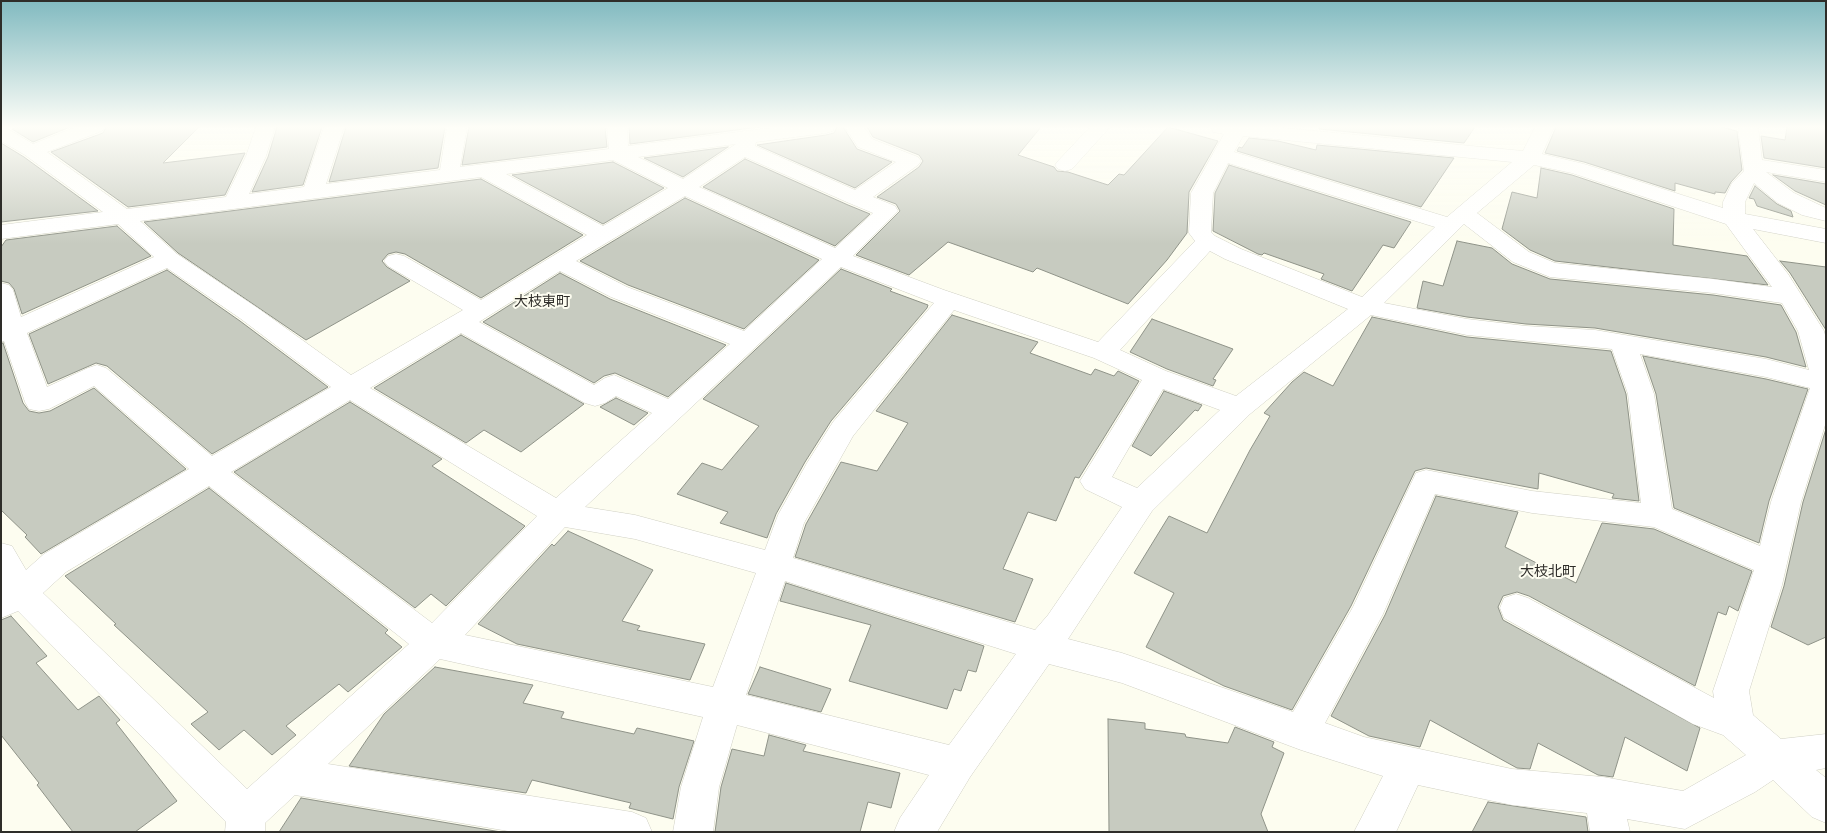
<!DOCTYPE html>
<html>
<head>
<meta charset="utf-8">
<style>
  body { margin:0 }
  #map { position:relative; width:1827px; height:833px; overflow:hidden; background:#fdfdf0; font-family:Overpass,sans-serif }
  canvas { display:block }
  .frame { position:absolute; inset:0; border:2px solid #2e2d29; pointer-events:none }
</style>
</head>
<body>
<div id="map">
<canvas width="1827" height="833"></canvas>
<div class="frame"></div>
</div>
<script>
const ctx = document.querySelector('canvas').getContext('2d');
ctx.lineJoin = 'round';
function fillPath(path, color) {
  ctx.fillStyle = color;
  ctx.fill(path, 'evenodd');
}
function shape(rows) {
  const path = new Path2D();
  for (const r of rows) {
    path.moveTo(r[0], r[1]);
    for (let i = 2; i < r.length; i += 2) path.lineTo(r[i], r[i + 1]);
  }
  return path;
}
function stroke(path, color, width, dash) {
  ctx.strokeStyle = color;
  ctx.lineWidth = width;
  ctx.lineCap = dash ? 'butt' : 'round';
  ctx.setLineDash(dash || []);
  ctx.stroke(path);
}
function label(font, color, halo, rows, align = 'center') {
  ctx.font = font + ' Overpass,"Noto Sans JP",sans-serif';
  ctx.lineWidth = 4;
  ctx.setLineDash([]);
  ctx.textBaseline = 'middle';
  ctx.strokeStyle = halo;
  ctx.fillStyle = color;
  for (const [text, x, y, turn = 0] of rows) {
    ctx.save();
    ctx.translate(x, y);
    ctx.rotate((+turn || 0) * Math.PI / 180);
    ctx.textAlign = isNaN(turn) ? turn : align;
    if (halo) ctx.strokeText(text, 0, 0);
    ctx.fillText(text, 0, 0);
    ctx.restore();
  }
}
const building = shape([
  [17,127,70,127,33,142,12,129,17,127],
  [106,127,199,127,163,163,245,153,225,195,128,207,51,152,103,133,106,127],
  [277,127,322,127,303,185,252,192,268,157,277,127],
  [346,127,445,127,438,168,329,182,346,127],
  [469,127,605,127,607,147,462,165,469,127],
  [629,127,759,127,630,144,629,127],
  [837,127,843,127,857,149,892,162,855,188,757,145,826,135,834,133,837,127],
  [867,127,1041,127,1018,155,1054,167,1057,171,1068,172,1108,185,1119,174,1124,175,1168,127,1218,141,1189,192,1187,233,1167,260,1128,304,1037,268,1033,272,948,242,909,275,856,255,900,211,896,204,877,197,919,167,923,161,919,155,873,137,867,127],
  [1319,127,1475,127,1464,143,1319,129,1319,127],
  [1556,127,1721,127,1737,131,1742,170,1731,182,1725,193,1715,192,1715,194,1675,183,1675,191,1584,162,1545,153,1556,127],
  [1787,127,1826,127,1826,168,1764,158,1761,136,1785,140,1787,127],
  [1249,138,1278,141,1316,150,1317,145,1454,158,1421,207,1237,151,1239,147,1242,148,1249,138],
  [1,143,24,157,98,211,1,222,1,143],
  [728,147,683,177,644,158,728,147],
  [745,159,848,205,870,214,835,246,703,187,745,159],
  [613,162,664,188,603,224,512,175,613,162],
  [1229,165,1411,222,1394,248,1383,245,1352,291,1321,279,1324,274,1264,253,1262,255,1258,254,1213,231,1215,193,1229,165],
  [1541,168,1572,175,1674,209,1673,245,1747,256,1768,285,1555,261,1530,250,1502,229,1512,192,1537,198,1541,168],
  [1773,175,1826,184,1826,205,1795,191,1773,175],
  [481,179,583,235,481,298,405,254,396,252,388,254,382,261,387,267,410,281,306,340,178,253,144,222,481,179],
  [1755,186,1777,204,1791,211,1793,217,1757,206,1754,199,1749,198,1755,186],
  [685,198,819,260,744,329,628,285,580,261,685,198],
  [117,226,151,256,22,314,14,289,9,283,1,281,1,247,6,240,117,226],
  [1457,241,1492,248,1512,264,1550,279,1713,295,1781,305,1796,332,1806,367,1766,357,1595,328,1526,324,1467,317,1417,308,1423,281,1443,286,1457,241],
  [1780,261,1826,267,1826,330,1790,273,1780,261],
  [841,269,892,289,890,291,928,305,927,308,831,421,805,462,776,514,767,538,720,523,728,512,677,494,702,463,722,470,759,426,703,399,841,269],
  [167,270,240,321,328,387,212,454,107,366,96,363,48,384,29,334,167,270],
  [560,273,610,299,726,345,668,397,615,373,604,376,594,383,483,322,560,273],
  [952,315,1038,342,1030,353,1091,375,1095,369,1114,376,1118,371,1139,381,1079,478,1075,477,1056,521,1028,512,1003,569,1033,579,1015,622,795,557,806,524,841,462,877,471,908,423,876,411,952,315],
  [1372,317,1467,337,1611,351,1626,394,1639,501,1612,498,1614,494,1539,473,1538,489,1426,468,1415,471,1351,606,1292,710,1224,686,1146,647,1174,593,1134,573,1169,516,1207,533,1250,450,1270,416,1264,413,1292,382,1304,372,1333,386,1372,317],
  [1152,319,1233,349,1213,379,1216,380,1213,386,1167,369,1130,352,1152,319],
  [461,335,584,404,521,452,484,430,466,443,374,388,461,335],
  [3,343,23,403,29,411,39,413,50,411,94,388,186,469,41,554,25,537,27,535,1,510,1,344,3,343],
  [1643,356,1766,379,1808,389,1769,501,1759,543,1674,508,1656,394,1643,356],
  [1164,391,1202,405,1198,411,1195,410,1151,456,1132,446,1164,391],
  [616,398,648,413,634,425,600,407,616,398],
  [350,402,442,459,432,466,525,526,446,606,431,594,415,608,234,472,350,402],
  [1826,429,1826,637,1808,645,1771,627,1784,586,1803,502,1826,429],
  [209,488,388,630,385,633,402,647,348,692,339,684,286,726,296,735,272,755,244,730,219,750,191,724,208,712,114,625,116,624,65,576,209,488],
  [1436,496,1518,512,1505,547,1576,583,1602,523,1654,529,1752,571,1738,611,1729,606,1726,615,1718,612,1695,686,1529,596,1517,592,1503,596,1498,607,1503,620,1700,728,1687,771,1625,737,1613,777,1598,775,1538,743,1530,769,1517,768,1430,720,1420,747,1369,736,1331,716,1385,615,1436,496],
  [568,531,653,570,622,621,640,626,637,630,705,644,690,680,517,644,478,624,552,544,554,546,568,531],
  [786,583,984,646,976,672,968,670,961,691,954,689,947,709,849,681,871,625,780,601,786,583],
  [11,616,47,656,36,663,78,710,99,696,120,720,116,723,177,801,135,832,73,832,37,785,39,783,1,735,1,620,11,616],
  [435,667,533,685,523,703,564,712,561,718,634,734,637,728,694,741,679,787,673,819,629,808,631,803,532,780,526,793,349,766,384,714,435,667],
  [760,667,831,689,821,712,748,694,760,667],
  [1108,719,1145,723,1145,729,1185,734,1186,737,1228,743,1235,727,1274,742,1272,747,1284,753,1261,814,1268,832,1109,832,1108,719],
  [769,735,806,745,803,751,900,773,891,808,868,802,860,832,715,832,721,787,732,749,764,756,769,735],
  [301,798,501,832,279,832,301,798],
  [1488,802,1586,817,1588,832,1472,832,1488,802]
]);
const minor = shape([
  [1,127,8,129,33,144,76,127,104,127,102,131,47,152,127,209,226,197,246,156,256,127,275,127,266,156,249,194,304,187,324,127,344,127,326,184,440,170,447,127,467,127,460,167,609,149,607,127,627,127,628,146,777,127,835,127,833,131,826,133,756,142,755,146,855,190,896,162,858,147,845,127,864,127,872,139,918,157,921,161,918,165,873,197,895,206,898,211,853,256,944,290,1098,342,1195,241,1189,233,1191,193,1224,134,1213,132,1211,127,1275,127,1523,151,1535,127,1554,127,1542,154,1584,164,1723,208,1723,202,1732,183,1744,171,1738,127,1758,127,1762,160,1826,170,1826,182,1766,172,1794,193,1826,208,1826,221,1802,215,1778,203,1754,183,1745,202,1745,214,1826,229,1826,243,1753,229,1788,274,1824,331,1826,339,1826,422,1801,502,1782,585,1749,691,1753,715,1781,739,1826,734,1826,768,1816,770,1826,778,1826,823,1812,817,1773,780,1755,792,1685,829,1627,819,1630,832,1590,832,1587,813,1512,805,1418,785,1396,832,1354,832,1383,776,1301,750,1122,683,1049,664,970,777,937,832,894,832,900,818,929,775,737,725,719,787,713,832,673,832,681,787,703,717,440,659,328,764,632,812,646,818,652,832,514,832,295,795,265,823,265,832,225,832,226,822,18,611,1,618,1,543,12,546,26,570,44,554,189,469,94,386,49,409,39,411,29,409,25,402,4,341,1,342,1,283,9,285,13,290,21,317,154,257,118,224,1,239,1,225,103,212,25,155,1,141,1,127],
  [1243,136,1512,162,1447,217,1234,152,1243,136],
  [736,144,683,179,638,157,736,144],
  [745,157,849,203,873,213,835,248,699,187,745,157],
  [613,160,668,188,603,226,506,174,613,160],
  [1228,163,1435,227,1362,297,1241,249,1215,236,1211,232,1213,193,1228,163],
  [1534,165,1572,173,1726,224,1772,287,1713,279,1555,263,1529,252,1477,213,1534,165],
  [481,177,587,235,481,300,404,256,396,254,388,256,384,261,388,266,463,310,351,375,259,309,177,254,140,221,481,177],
  [685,196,822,259,744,331,627,287,576,261,685,196],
  [1464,224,1513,262,1550,277,1713,293,1782,303,1798,331,1809,370,1766,359,1595,330,1526,326,1467,319,1384,303,1464,224],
  [1210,251,1225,259,1348,309,1236,396,1166,371,1120,350,1210,251],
  [841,267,934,303,833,422,807,463,778,515,765,550,635,515,585,507,841,267],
  [167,268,241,319,331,387,212,456,106,368,97,365,88,368,47,387,27,333,167,268],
  [560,271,611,297,730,344,668,399,614,375,605,378,594,385,479,322,560,271],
  [954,310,1094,358,1142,380,1080,481,1085,489,1122,507,1048,615,1035,630,793,558,804,523,853,436,954,310],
  [1371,315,1467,335,1612,349,1628,394,1641,503,1532,491,1426,470,1416,473,1353,607,1293,712,1122,653,1068,639,1152,511,1250,414,1371,315],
  [461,333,585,403,595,406,605,403,616,396,652,413,556,498,370,388,461,333],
  [1640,354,1766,377,1810,388,1771,502,1760,546,1672,509,1654,394,1640,354],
  [1163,389,1220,410,1137,488,1112,477,1163,389],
  [350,400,537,516,432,623,231,472,350,400],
  [209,486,409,644,247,789,43,593,66,572,209,486],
  [1435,494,1532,513,1654,527,1754,570,1713,691,1714,698,1528,598,1516,594,1504,598,1500,608,1504,618,1693,724,1723,735,1746,755,1683,791,1603,777,1512,769,1364,737,1325,723,1383,614,1435,494],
  [565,527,635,539,756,573,713,687,465,635,565,527],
  [785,581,1016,654,949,745,746,695,785,581],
  [1090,127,1110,127,1072,169,1065,171,1058,169,1055,165,1058,161,1090,127]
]);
const neighbourhoodNames = [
  ["大枝東町",542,303],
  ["大枝北町",1548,573]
];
fillPath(building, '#c7cbc0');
stroke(building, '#8f9388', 1);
stroke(minor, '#d0d0c4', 1);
fillPath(minor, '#fff');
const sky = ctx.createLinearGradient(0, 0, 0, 244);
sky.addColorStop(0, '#81bac0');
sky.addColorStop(0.52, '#fefef8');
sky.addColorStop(1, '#fefef800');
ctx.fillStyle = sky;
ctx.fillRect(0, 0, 1827, 244);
label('14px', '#2e2d29', '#fdfdf0', neighbourhoodNames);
</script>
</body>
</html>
